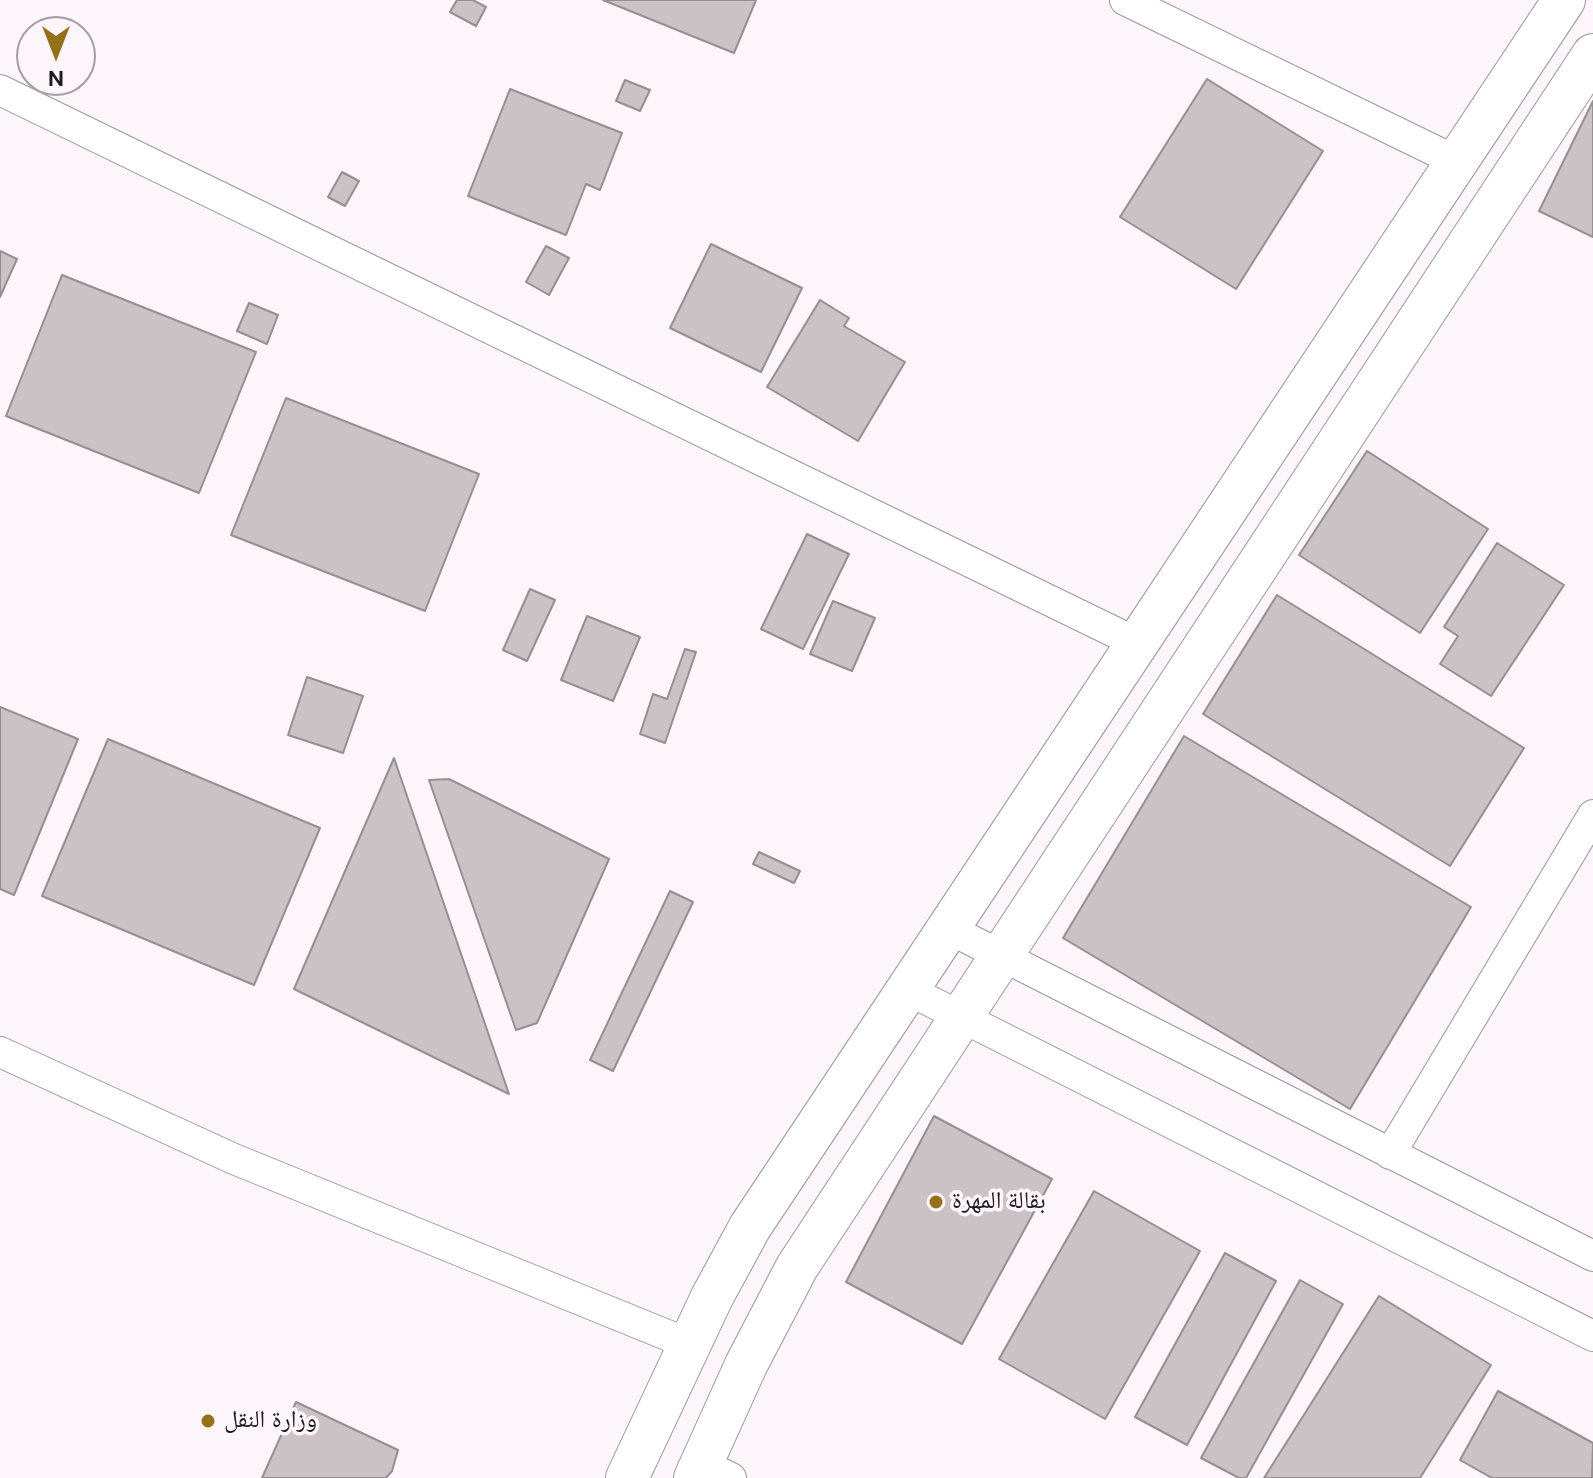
<!DOCTYPE html>
<html>
<head>
<meta charset="utf-8">
<style>
  body { margin:0 }
  #map { position:relative; width:1593px; height:1478px; overflow:hidden; background:#fcf6fb; font-family:"DM Sans",sans-serif }
  canvas { display:block }
  .north { position:absolute; left:16px; top:16px; width:80px; height:80px; box-sizing:border-box; background:#fcf6fb; border:2px solid #a39ea2; border-radius:50%; rotate:180deg; font-size:22px; font-weight:700; line-height:32px; text-align:center; color:#1d1b1c }
  .north::after { content:''; display:block; margin:auto; width:28px; height:36px; background:#947119; clip-path:polygon(50% 0,100% 100%,50% 72%,0 100%) }
</style>
</head>
<body>
<div id="map">
<canvas width="1593" height="1478"></canvas>
<div class="north">N</div>
</div>
<script>
const ctx = document.querySelector('canvas').getContext('2d');
ctx.lineJoin = 'round';
function fillPath(path, color) {
  ctx.fillStyle = color;
  ctx.fill(path, 'evenodd');
}
function shape(rows) {
  const path = new Path2D();
  for (const r of rows) {
    path.moveTo(r[0], r[1]);
    for (let i = 2; i < r.length; i += 2) path.lineTo(r[i], r[i + 1]);
  }
  return path;
}
function stroke(path, color, width, dash) {
  ctx.strokeStyle = color;
  ctx.lineWidth = width;
  ctx.lineCap = dash ? 'butt' : 'round';
  ctx.setLineDash(dash || []);
  ctx.stroke(path);
}
function label(font, color, halo, rows, align = 'center') {
  ctx.font = font + ' "DM Sans","Noto Naskh Arabic",sans-serif';
  ctx.lineWidth = 7;
  ctx.setLineDash([]);
  ctx.textBaseline = 'middle';
  ctx.strokeStyle = halo;
  ctx.fillStyle = color;
  for (const [text, x, y, turn = 0] of rows) {
    ctx.save();
    ctx.translate(x, y);
    ctx.rotate((+turn || 0) * Math.PI / 180);
    ctx.textAlign = isNaN(turn) ? turn : align;
    if (halo) ctx.strokeText(text, 0, 0);
    ctx.fillText(text, 0, 0);
    ctx.restore();
  }
}
const building = shape([
  [457,0,473,0,486,7,476,26,450,12,457,0],
  [603,0,756,0,734,53,603,0],
  [1207,79,1323,151,1236,289,1120,217,1207,79],
  [625,80,650,90,640,111,616,101,625,80],
  [510,89,622,133,600,190,586,184,566,235,468,196,510,89],
  [1593,101,1593,237,1539,211,1593,101],
  [342,172,359,181,345,206,328,197,342,172],
  [711,244,802,288,761,372,670,328,711,244],
  [546,246,569,258,549,295,526,282,546,246],
  [0,251,17,259,0,297,0,251],
  [62,275,256,352,199,493,6,416,62,275],
  [820,300,849,318,844,326,905,362,858,441,767,387,820,300],
  [249,303,278,315,267,344,237,331,249,303],
  [286,398,479,474,425,611,231,535,286,398],
  [1367,451,1488,529,1420,633,1299,555,1367,451],
  [807,534,849,554,803,649,761,629,807,534],
  [1497,543,1564,585,1491,696,1440,664,1458,636,1444,627,1497,543],
  [530,589,555,600,527,661,503,650,530,589],
  [1277,595,1524,748,1450,866,1203,714,1277,595],
  [833,601,875,618,852,671,810,654,833,601],
  [587,616,640,637,613,701,561,680,587,616],
  [685,649,696,652,665,743,640,734,653,694,667,699,685,649],
  [307,677,363,696,343,753,288,735,307,677],
  [0,707,78,739,14,895,0,889,0,707],
  [1184,736,1471,907,1350,1109,1063,938,1184,736],
  [108,739,320,828,254,985,42,896,108,739],
  [394,758,509,1094,294,989,394,758],
  [449,779,609,859,537,1023,516,1030,429,780,449,779],
  [759,852,800,871,794,883,753,864,759,852],
  [670,891,693,902,613,1071,590,1060,670,891],
  [934,1116,1052,1179,962,1344,846,1282,934,1116],
  [1094,1191,1200,1251,1105,1419,999,1359,1094,1191],
  [1225,1253,1276,1281,1187,1445,1135,1417,1225,1253],
  [1300,1280,1343,1304,1246,1478,1239,1478,1201,1458,1300,1280],
  [1379,1296,1491,1365,1420,1478,1264,1478,1379,1296],
  [1498,1391,1593,1443,1592,1478,1492,1478,1460,1460,1498,1391],
  [296,1402,398,1450,392,1471,386,1478,262,1478,296,1402]
]);
const minor = shape([
  [1125,0,1458,162],
  [0,90,1139,644],
  [949,929,1593,1256],
  [908,990,1593,1336],
  [0,1052,234,1159,689,1344],
  [1390,1154,1593,815],
  [702,1464,731,1478]
]);
const secondary = shape([
  [627,1478,712,1297,750,1227,1564,0],
  [695,1478,746,1365,797,1267,1593,55]
]);
const markers = [
  [936,1202,8,"#947119"],
  [208,1421,8,"#947119"]
];
const poiNames = [
  ["بقالة المهرة",952,1202],
  ["وزارة النقل",224,1421]
];
fillPath(building, '#cac2c5');
stroke(building, '#968f91', 2);
stroke(minor, '#9c969b', 32);
stroke(secondary, '#9c969b', 44);
stroke(minor, '#fff', 30);
stroke(secondary, '#fff', 42);
for (const [x, y, r, color] of markers) {
  const dot = new Path2D();
  dot.arc(x, y, r, 0, 2 * Math.PI);
  ctx.fillStyle = color;
  ctx.fill(dot);
  stroke(dot, '#fcf6fb', 3);
}
label('24px', '#1d1b1c', '#fcf6fb', poiNames, 'left');
</script>
</body>
</html>
